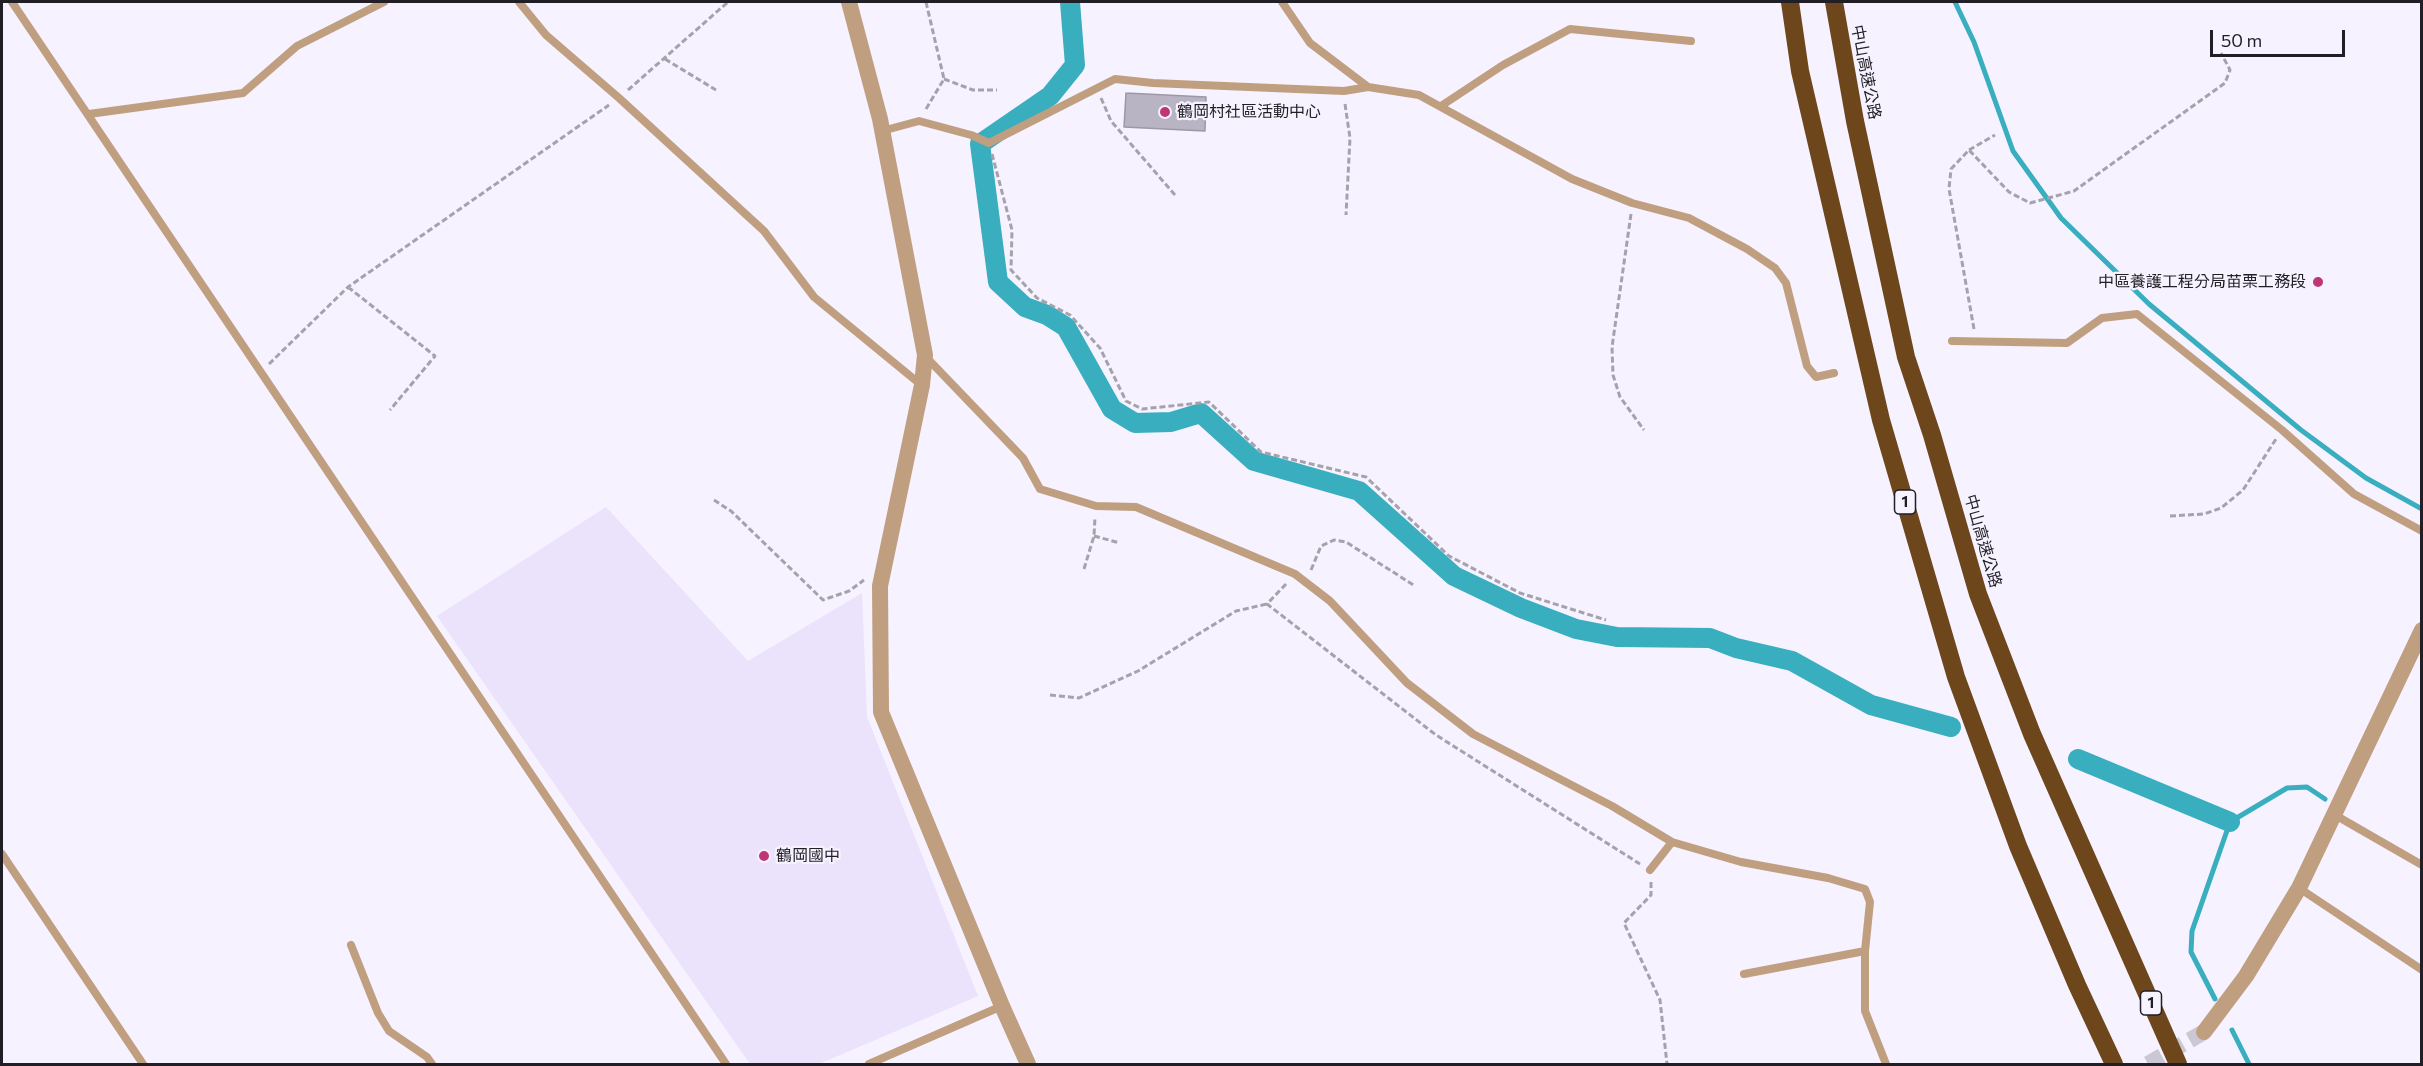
<!DOCTYPE html>
<html>
<head>
<meta charset="utf-8">
<style>
  body { margin:0 }
  #map { position:relative; width:2423px; height:1066px; overflow:hidden; background:#f6f2ff; font-family:Commissioner,sans-serif }
  canvas { display:block }
  .frame { position:absolute; inset:0; border:3px solid #211f25; pointer-events:none }
  .scale { position:absolute; left:2210px; top:30px; width:135px; height:27px; box-sizing:border-box; border:3px solid #211f25; border-top:0; padding-left:8px; font-size:18px; line-height:21px; white-space:nowrap; color:#211f25; -webkit-text-stroke:4px #f6f2ff; paint-order:stroke }
</style>
</head>
<body>
<div id="map">
<canvas width="2423" height="1066"></canvas>
<div class="frame"></div>
<div class="scale">50 m</div>
</div>
<script>
const ctx = document.querySelector('canvas').getContext('2d');
ctx.lineJoin = 'round';
function fillPath(path, color) {
  ctx.fillStyle = color;
  ctx.fill(path, 'evenodd');
}
function shape(rows) {
  const path = new Path2D();
  for (const r of rows) {
    path.moveTo(r[0], r[1]);
    for (let i = 2; i < r.length; i += 2) path.lineTo(r[i], r[i + 1]);
  }
  return path;
}
function stroke(path, color, width, dash) {
  ctx.strokeStyle = color;
  ctx.lineWidth = width;
  ctx.lineCap = dash ? 'butt' : 'round';
  ctx.setLineDash(dash || []);
  ctx.stroke(path);
}
function label(font, color, halo, rows, align = 'center') {
  ctx.font = font + ' Commissioner,"Noto Sans TC",sans-serif';
  ctx.lineWidth = 4.5;
  ctx.setLineDash([]);
  ctx.textBaseline = 'middle';
  ctx.strokeStyle = halo;
  ctx.fillStyle = color;
  for (const [text, x, y, turn = 0] of rows) {
    ctx.save();
    ctx.translate(x, y);
    ctx.rotate((+turn || 0) * Math.PI / 180);
    ctx.textAlign = isNaN(turn) ? turn : align;
    if (halo) ctx.strokeText(text, 0, 0);
    ctx.fillText(text, 0, 0);
    ctx.restore();
  }
}
const built = shape([
  [606,507,748,661,862,593,867,717,978,996,819,1064,750,1064,437,616]
]);
const stream = shape([
  [1955,2,1974,42,2013,151,2061,218,2149,304,2301,430,2366,478,2422,509],
  [2215,999,2191,952,2192,931,2230,822,2287,788,2307,787,2325,799],
  [2232,1030,2249,1064]
]);
const canal = shape([
  [1070,2,1075,65,1050,96,980,144,998,282,1025,307,1047,315,1066,327,1112,409,1135,423,1171,422,1201,413,1254,461,1359,491,1454,576,1521,608,1576,629,1617,637,1710,638,1736,648,1792,661,1871,705,1951,727],
  [2078,759,2230,822]
]);
const building = shape([
  [1126,93,1206,97,1205,131,1124,127,1126,93]
]);
const tertiaryTunnel = shape([
  [2148,1064,2204,1032]
]);
const path = shape([
  [926,2,944,79,926,109],
  [665,59,716,90],
  [944,79,973,90,997,90],
  [628,90,728,2],
  [1101,98,1111,121,1175,195],
  [1345,104,1350,138,1346,215],
  [1969,150,1995,135],
  [992,154,1012,230,1011,270,1037,298,1070,315,1100,348,1126,401,1142,409,1209,402,1261,452,1366,477,1449,556,1520,593,1606,620],
  [1631,214,1612,347,1613,375,1620,397,1644,430],
  [348,287,435,356,390,410],
  [1974,329,1949,189,1951,169,1969,150,2009,192,2030,203,2074,191,2225,83,2230,70,2221,53],
  [269,364,348,287,609,105],
  [714,500,731,511,823,600,849,591,864,580],
  [2170,516,2204,514,2221,508,2243,490,2276,439],
  [1094,536,1120,543],
  [1084,569,1094,536,1095,517],
  [1311,570,1321,546,1334,540,1346,542,1415,586],
  [1286,584,1267,604,1436,735,1640,864],
  [1050,695,1079,698,1138,671,1236,611,1267,604],
  [1651,882,1651,895,1624,923,1660,1000,1667,1064]
]);
const service = shape([
  [12,2,726,1064],
  [519,2,546,35,619,98,764,231,814,297,920,384],
  [1282,2,1310,43,1368,87],
  [1441,106,1503,65,1570,29,1691,41],
  [89,114,243,93,297,46,384,2],
  [882,131,919,121,971,135,989,143,1115,79,1153,83,1344,91,1368,87,1419,95,1572,179,1632,203,1689,218,1747,249,1775,268,1786,283,1807,366,1816,377,1834,373],
  [1952,341,2067,343,2102,318,2137,314,2282,430,2354,494,2422,531],
  [926,357,1023,458,1040,489,1096,506,1136,507,1295,574,1330,601,1407,683,1473,734,1612,806,1672,842],
  [2335,815,2422,865],
  [2,854,143,1064],
  [1650,870,1672,842,1741,862,1828,878,1865,889,1870,902,1865,951,1865,1011,1886,1064],
  [2299,888,2422,970],
  [351,945,378,1013,389,1031,427,1057,432,1064],
  [1744,974,1865,951],
  [869,1064,1002,1006]
]);
const tertiary = shape([
  [849,2,880,119,925,355,922,385,880,586,881,712,1002,1006,1028,1064],
  [2204,1032,2246,976,2299,888,2422,630]
]);
const motorway = shape([
  [1790,2,1800,71,1881,420,1956,677,2018,846,2077,985,2114,1064],
  [1834,2,1855,121,1906,357,1932,435,1978,594,2032,734,2178,1064]
]);
const markers = [
  [1165,112,6,"#be3675"],
  [2318,282,6,"#be3675"],
  [764,856,6,"#be3675"]
];
const shields = [
  [1905,502,21],
  [2151,1003,21]
];
const shieldNames = [
  ["1",1905,502],
  ["1",2151,1003]
];
const streetNames = [
  ["中山高速公路",1866,72,79],
  ["中山高速公路",1983,541,74]
];
const poiNames = [
  ["鶴岡村社區活動中心",1177,112],
  ["中區養護工程分局苗栗工務段",2306,282,"right"],
  ["鶴岡國中",776,856]
];
fillPath(built, '#eae3fb');
stroke(stream, '#39aebf', 5);
stroke(canal, '#39aebf', 20);
fillPath(building, '#b8b4c3');
stroke(building, '#9c98a7', 1.5);
stroke(tertiaryTunnel, '#cbc8d3', 16, [16, 8]);
stroke(path, '#a5a2ac', 3, [6, 3]);
stroke(service, '#c09f80', 8);
stroke(tertiary, '#c09f80', 16);
stroke(motorway, '#6d461b', 18);
for (const [x, y, r, color] of markers) {
  const dot = new Path2D();
  dot.arc(x, y, r, 0, 2 * Math.PI);
  ctx.fillStyle = color;
  ctx.fill(dot);
  stroke(dot, '#f6f2ff', 2);
}
for (const [x, y, w] of shields) {
  const box = new Path2D();
  box.roundRect(x - w / 2, y - 12, w, 24, 4.5);
  ctx.fillStyle = '#f6f2ff';
  ctx.fill(box);
  stroke(box, '#211f25', 1.5);
}
label('bold 15px', '#211f25', null, shieldNames);
label('16px', '#211f25', '#f6f2ff', streetNames);
label('16px', '#211f25', '#f6f2ff', poiNames, 'left');
</script>
</body>
</html>
